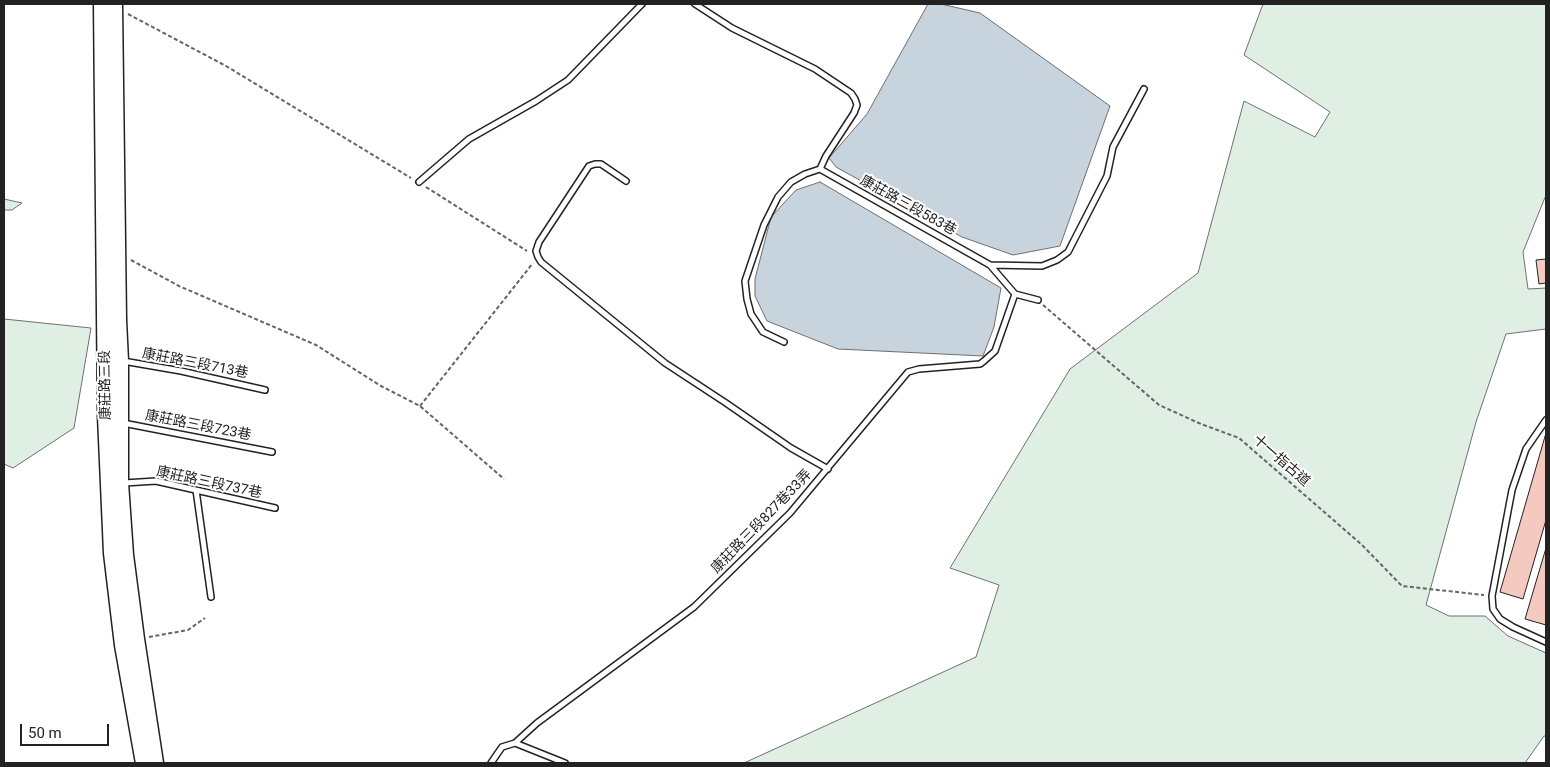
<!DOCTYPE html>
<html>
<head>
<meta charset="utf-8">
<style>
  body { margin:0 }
  #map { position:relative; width:1550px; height:767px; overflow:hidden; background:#fff; font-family:Roboto,sans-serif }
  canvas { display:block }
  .frame { position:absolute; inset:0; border:5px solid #222; pointer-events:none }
  .scale { position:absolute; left:20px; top:724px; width:89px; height:22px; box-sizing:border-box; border:2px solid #222; border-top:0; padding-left:6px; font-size:15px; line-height:18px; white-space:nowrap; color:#222; -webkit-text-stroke:4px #fff; paint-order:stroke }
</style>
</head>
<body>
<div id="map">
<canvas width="1550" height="767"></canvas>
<div class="frame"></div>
<div class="scale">50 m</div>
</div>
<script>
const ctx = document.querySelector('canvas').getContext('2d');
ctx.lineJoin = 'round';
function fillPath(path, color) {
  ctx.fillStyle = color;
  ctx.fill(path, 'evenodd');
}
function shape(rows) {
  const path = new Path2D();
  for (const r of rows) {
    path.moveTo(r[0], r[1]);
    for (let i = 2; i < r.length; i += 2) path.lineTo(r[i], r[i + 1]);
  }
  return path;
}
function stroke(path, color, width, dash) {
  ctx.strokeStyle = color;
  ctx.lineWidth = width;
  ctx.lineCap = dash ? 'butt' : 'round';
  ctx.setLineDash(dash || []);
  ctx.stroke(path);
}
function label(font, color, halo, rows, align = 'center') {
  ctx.font = font + ' Roboto,"Noto Sans TC",sans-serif';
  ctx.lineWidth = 4;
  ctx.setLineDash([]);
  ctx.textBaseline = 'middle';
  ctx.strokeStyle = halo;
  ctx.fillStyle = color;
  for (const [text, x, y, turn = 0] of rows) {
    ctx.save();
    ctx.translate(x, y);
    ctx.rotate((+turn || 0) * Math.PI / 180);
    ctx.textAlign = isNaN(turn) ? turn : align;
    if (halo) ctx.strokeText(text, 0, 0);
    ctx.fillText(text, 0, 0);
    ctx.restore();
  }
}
const green = shape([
  [1263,4,1546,4,1546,195,1523,252,1528,289,1546,288,1546,329,1506,334,1476,422,1426,605,1449,616,1485,616,1508,636,1546,653,1546,736,1544,736,1525,763,744,763,976,657,999,585,950,568,1070,369,1198,273,1244,101,1315,137,1330,112,1244,55,1263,4],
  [4,199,22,203,12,210,4,210,4,199],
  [4,319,91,328,74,428,13,468,4,464,4,319]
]);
const water = shape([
  [928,4,941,4,980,13,1110,106,1060,246,1013,255,962,237,836,167,829,158,867,114,928,4],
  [820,182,1001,288,994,327,983,356,838,349,767,321,755,296,755,279,771,217,796,190,820,182]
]);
const building = shape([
  [1546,259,1546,283,1539,284,1536,260,1546,259],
  [1546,433,1546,520,1523,599,1500,592,1546,433],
  [1546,548,1546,625,1525,619,1546,548]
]);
const path = shape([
  [128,14,226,66,411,178],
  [426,187,527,251],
  [131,260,179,286,316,345,381,386,420,406,504,479],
  [1043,305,1159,405,1201,424,1239,438,1361,544,1402,586,1484,595],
  [420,406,533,263],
  [149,637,188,630,205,618]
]);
const service = shape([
  [695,4,732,28,815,69,851,93,855,99,857,105,854,113,826,156,820,169],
  [820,169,990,265,1042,266,1057,260,1068,252,1107,176,1113,147,1144,89],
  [626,181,601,164,595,164,589,166,539,242,536,251,538,257,541,262,665,363,726,403,791,448,828,469],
  [419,182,469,139,536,101,568,80,642,4],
  [990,265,1015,294,1038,300],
  [784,342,763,332,751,314,747,299,745,281,764,225,778,197,791,182,805,174,820,169],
  [123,361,181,371,265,390],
  [1546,420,1526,449,1512,490,1492,596,1493,609,1500,619,1513,627,1546,642],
  [123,423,272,452],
  [124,483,156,481,275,508],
  [196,490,211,597],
  [515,743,565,763],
  [491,763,502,747,515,743,537,723,694,607,790,513,908,372,919,369,980,364,984,361,995,351,1015,294]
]);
const primary = shape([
  [102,4,106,416,112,553,123,645,144,763],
  [114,4,118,320,120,361,120,483,125,555,136,639,155,763]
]);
const streetNames = [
  ["康莊路三段583巷",908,206,29],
  ["康莊路三段713巷",195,364,11],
  ["康莊路三段",106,385,-91],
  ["康莊路三段723巷",198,426,11],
  ["十一指古道",1281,461,41],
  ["康莊路三段737巷",209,483,12],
  ["康莊路三段827巷33弄",762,522,-46]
];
fillPath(green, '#e0efe3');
stroke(green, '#6f6f6f', 1);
fillPath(water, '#c7d3dd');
stroke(water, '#6f6f6f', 1);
fillPath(building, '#f3c9c0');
stroke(building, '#222', 1);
stroke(service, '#222', 8);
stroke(primary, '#222', 19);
stroke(path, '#646464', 2, [4, 2.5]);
stroke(service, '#fff', 5);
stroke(primary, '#fff', 16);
label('14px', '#222', '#fff', streetNames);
</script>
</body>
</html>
